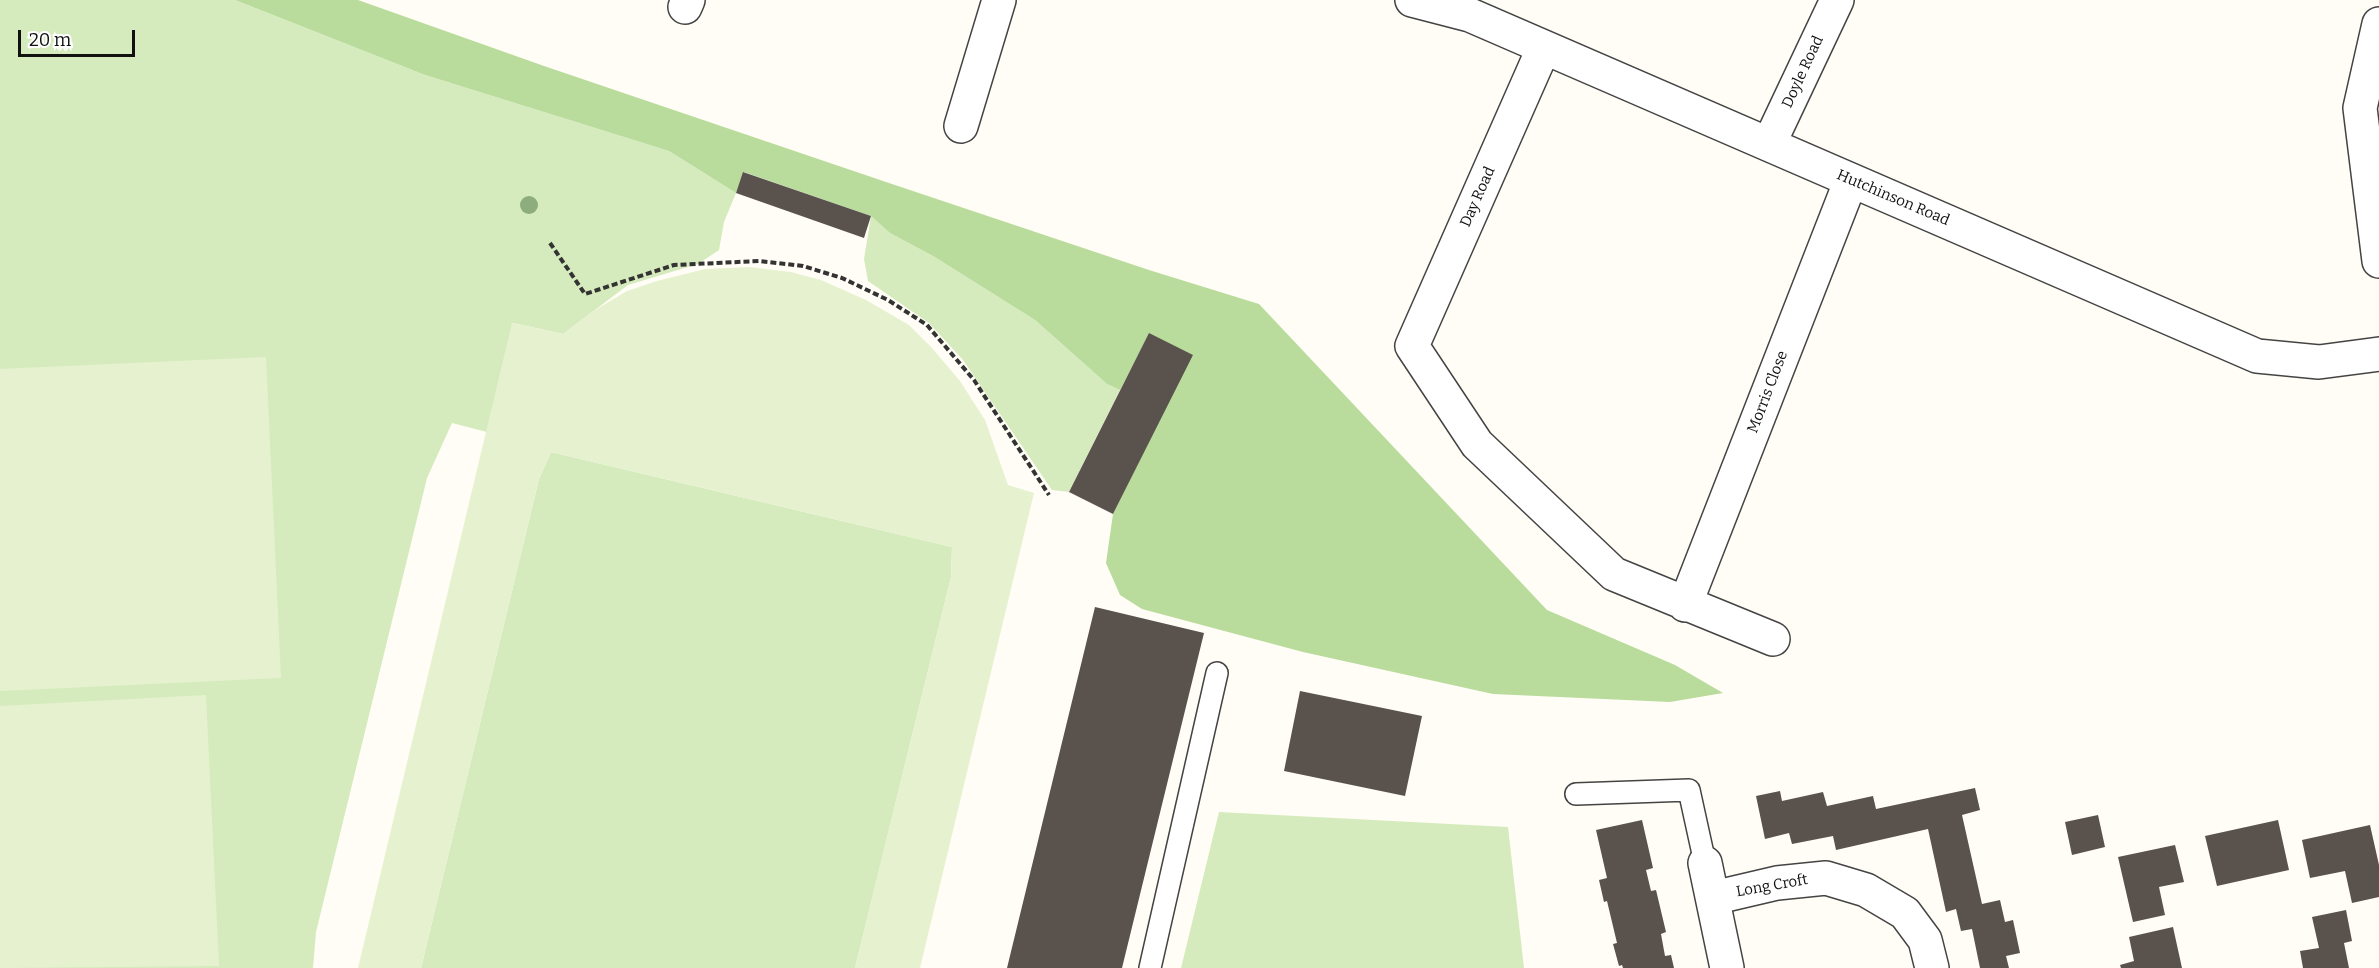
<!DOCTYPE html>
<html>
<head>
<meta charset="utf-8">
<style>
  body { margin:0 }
  #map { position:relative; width:2379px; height:968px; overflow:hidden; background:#fffdf5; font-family:Bitter,serif }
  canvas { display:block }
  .scale { position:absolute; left:18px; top:30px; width:117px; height:27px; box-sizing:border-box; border:3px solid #111; border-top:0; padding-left:8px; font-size:18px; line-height:21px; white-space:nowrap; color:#111; -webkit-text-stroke:4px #fff; paint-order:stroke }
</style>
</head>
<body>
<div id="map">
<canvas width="2379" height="968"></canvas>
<div class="scale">20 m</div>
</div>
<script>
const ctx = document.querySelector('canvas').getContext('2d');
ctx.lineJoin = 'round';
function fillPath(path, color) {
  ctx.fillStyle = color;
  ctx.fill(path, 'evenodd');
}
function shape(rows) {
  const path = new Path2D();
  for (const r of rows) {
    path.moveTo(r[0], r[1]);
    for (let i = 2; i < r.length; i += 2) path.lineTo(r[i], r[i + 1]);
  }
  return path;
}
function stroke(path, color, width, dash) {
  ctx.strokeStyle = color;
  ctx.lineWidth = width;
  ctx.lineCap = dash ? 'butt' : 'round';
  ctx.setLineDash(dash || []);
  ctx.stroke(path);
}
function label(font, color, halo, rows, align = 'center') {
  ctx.font = font + ' Bitter,serif';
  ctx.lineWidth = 6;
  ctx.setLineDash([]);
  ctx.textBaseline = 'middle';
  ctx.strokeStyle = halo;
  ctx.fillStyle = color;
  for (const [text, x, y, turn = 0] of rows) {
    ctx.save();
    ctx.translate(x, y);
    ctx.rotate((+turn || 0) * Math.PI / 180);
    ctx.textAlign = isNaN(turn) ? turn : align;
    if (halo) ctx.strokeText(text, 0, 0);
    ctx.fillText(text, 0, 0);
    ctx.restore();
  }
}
const green = shape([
  [0,0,235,0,425,75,669,151,736,193,724,222,719,250,698,264,628,285,563,334,513,323,487,432,452,423,427,478,316,932,313,968,0,968],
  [871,216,890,233,933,256,1035,320,1107,384,1120,390,1069,492,1052,490,963,360,929,323,868,281,864,259],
  [551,452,952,547,951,577,855,968,421,968,539,479],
  [1219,812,1508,827,1524,968,1181,968]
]);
const forest = shape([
  [235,0,358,0,544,66,886,182,1149,270,1259,304,1547,610,1675,665,1723,693,1670,702,1493,694,1303,652,1142,609,1120,595,1106,563,1113,514,1192,355,1149,334,1120,390,1107,384,1035,320,933,256,890,233,871,216,744,172,736,193,669,151,425,75]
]);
const pitch = shape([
  [749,267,791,272,821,280,866,300,909,325,932,348,960,381,985,420,1008,485,1034,493,920,968,855,968,951,577,952,547,551,452,539,479,421,968,358,968,512,323,563,334,590,313,627,291,657,281,705,269],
  [266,357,281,678,0,691,0,369],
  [206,695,219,966,0,968,0,706]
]);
const building = shape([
  [743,172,871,216,864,238,736,193],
  [1149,333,1193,355,1113,514,1069,492],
  [1095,607,1204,633,1122,968,1007,968],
  [1300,691,1422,716,1405,796,1284,771],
  [1975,788,1980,810,1962,815,1982,904,2000,900,2005,922,2013,920,2020,953,2006,956,2009,968,1980,968,1972,929,1961,931,1956,909,1946,912,1928,829,1836,850,1833,836,1792,844,1789,833,1765,839,1756,796,1780,791,1782,801,1823,792,1827,806,1873,796,1876,809],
  [2098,815,2105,847,2072,855,2065,822],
  [1642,820,1653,868,1646,870,1651,891,1656,890,1666,932,1661,934,1665,956,1671,955,1674,968,1623,968,1622,965,1619,966,1613,944,1617,943,1607,901,1604,902,1599,880,1607,878,1596,830],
  [2278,820,2289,870,2217,886,2205,836],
  [2370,825,2379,865,2379,897,2352,903,2345,871,2310,878,2302,840],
  [2175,845,2184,882,2159,887,2165,915,2133,922,2118,857],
  [2346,910,2352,941,2344,943,2349,968,2303,968,2300,951,2319,948,2312,917],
  [2173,927,2182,968,2121,968,2120,965,2134,961,2129,937]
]);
const path = shape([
  [550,243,585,294,674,265,759,261,803,266,842,278,888,300,927,325,974,380,1049,495]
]);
const service = shape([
  [1576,794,1689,790,1705,863],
  [1150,968,1217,673]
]);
const minor = shape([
  [1412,0,1470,15,2257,356,2319,362,2379,354],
  [685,7,688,0],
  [2379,24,2360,108,2379,261],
  [1544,47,1412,346,1477,444,1614,574,1773,639],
  [961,126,999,0],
  [1769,144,1837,0],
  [1685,605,1851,180],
  [1705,863,1727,968],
  [1713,898,1777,883,1826,878,1866,890,1905,913,1925,940,1932,968]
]);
const trees = [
  [529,205]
];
const streetNames = [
  ["Doyle Road",1803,72,-65],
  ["Day Road",1478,197,-66],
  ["Hutchinson Road",1893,198,23],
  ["Morris Close",1768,392,-69],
  ["Long Croft",1772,886,-10]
];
fillPath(green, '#d5ebbd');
fillPath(forest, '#b9dc9c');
fillPath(pitch, '#e6f2cf');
fillPath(building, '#5a524d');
stroke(service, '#444', 24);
stroke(minor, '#444', 36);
stroke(path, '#333', 4, [6, 3]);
stroke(service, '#fff', 21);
stroke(minor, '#fff', 33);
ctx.fillStyle = '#8dad7f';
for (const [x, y] of trees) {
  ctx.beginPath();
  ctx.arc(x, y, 9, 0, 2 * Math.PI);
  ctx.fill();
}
label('15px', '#111', '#fff', streetNames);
</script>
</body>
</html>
